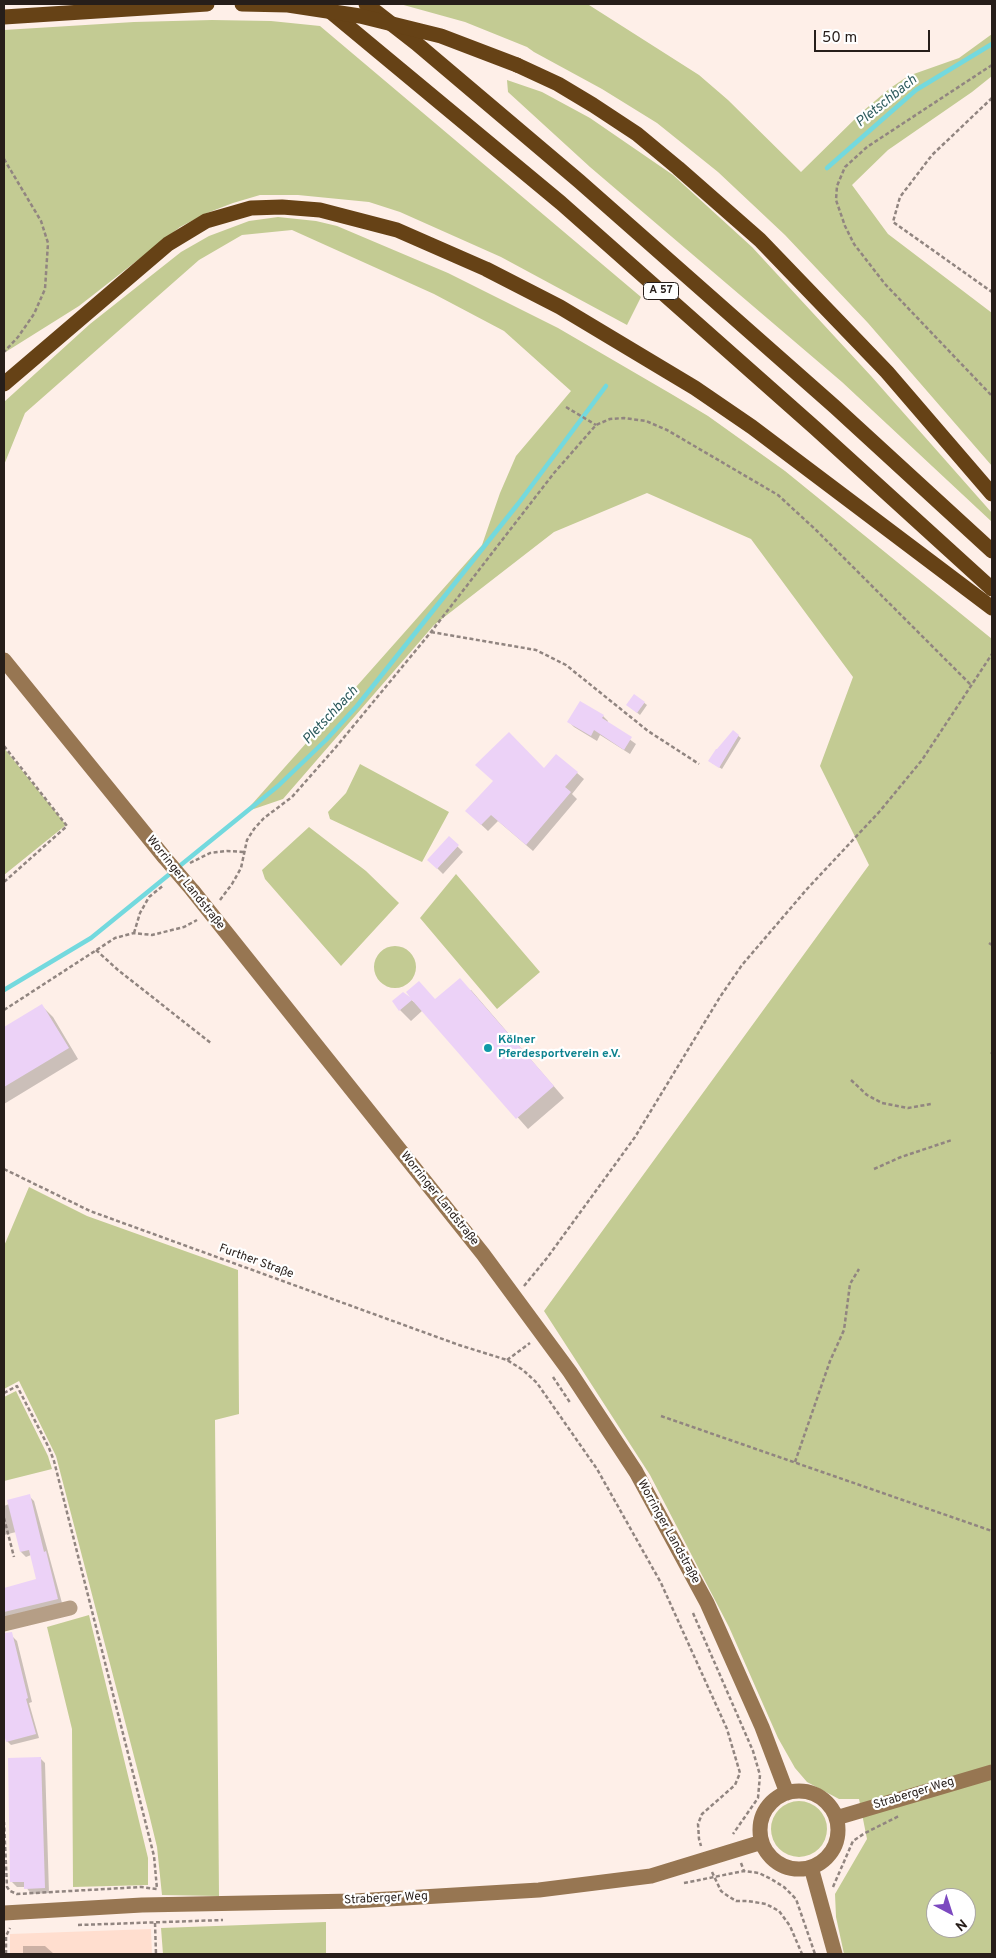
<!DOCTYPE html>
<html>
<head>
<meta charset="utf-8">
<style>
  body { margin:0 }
  #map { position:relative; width:996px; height:1958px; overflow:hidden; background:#feefe8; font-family:Overpass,sans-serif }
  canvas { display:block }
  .frame { position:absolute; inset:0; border:5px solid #271e1a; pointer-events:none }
  .north { position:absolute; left:926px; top:1888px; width:50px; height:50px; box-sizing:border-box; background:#fff; border:1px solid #a9a5a3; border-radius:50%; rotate:140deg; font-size:14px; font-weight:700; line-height:20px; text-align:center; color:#271e1a }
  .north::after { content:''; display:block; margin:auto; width:18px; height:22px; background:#7c49c0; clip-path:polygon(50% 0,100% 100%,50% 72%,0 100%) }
  .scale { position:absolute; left:814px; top:30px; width:116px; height:22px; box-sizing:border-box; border:2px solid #271e1a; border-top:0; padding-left:6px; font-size:15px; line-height:18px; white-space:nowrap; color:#271e1a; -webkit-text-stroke:4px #fff; paint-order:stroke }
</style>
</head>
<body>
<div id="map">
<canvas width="996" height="1958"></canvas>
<div class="frame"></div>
<div class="north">N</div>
<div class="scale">50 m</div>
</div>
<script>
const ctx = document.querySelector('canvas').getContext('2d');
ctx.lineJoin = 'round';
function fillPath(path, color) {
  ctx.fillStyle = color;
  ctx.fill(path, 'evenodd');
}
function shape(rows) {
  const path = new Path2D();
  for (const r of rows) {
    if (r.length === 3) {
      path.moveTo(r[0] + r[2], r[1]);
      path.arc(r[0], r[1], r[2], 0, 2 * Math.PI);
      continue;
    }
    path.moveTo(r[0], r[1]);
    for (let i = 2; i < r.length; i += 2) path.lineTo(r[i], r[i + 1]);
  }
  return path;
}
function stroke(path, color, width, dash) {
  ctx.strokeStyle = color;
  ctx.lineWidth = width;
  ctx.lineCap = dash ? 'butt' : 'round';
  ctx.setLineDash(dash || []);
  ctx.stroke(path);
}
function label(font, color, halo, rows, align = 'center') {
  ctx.font = font + ' Overpass,sans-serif';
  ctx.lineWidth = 4.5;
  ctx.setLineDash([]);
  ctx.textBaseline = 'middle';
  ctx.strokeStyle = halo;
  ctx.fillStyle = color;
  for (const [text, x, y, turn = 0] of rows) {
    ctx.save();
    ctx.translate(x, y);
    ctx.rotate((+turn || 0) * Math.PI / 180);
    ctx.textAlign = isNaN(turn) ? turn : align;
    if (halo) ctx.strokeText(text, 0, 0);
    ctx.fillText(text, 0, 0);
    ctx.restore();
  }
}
const built = shape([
  [151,1929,152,1954,10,1954,10,1934]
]);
const green = shape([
  [400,4,589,5,699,75,728,100,801,172,862,112,889,89,908,76,959,58,992,34,992,76,972,92,888,150,852,185,888,234,992,313,992,466,868,323,785,235,718,172,657,123,602,89,534,52,527,47,465,22],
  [212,20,271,21,320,26,641,297,627,325,501,257,400,212,369,202,298,195,260,195,233,203,207,213,180,227,79,306,4,353,4,30,134,22],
  [507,80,542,92,590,118,673,175,752,247,871,376,992,513,992,522,842,382,590,167,508,92],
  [278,217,316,221,337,226,448,273,558,328,673,395,708,416,785,471,992,639,992,1954,844,1954,836,1917,835,1894,867,1839,859,1799,839,1799,807,1782,795,1768,778,1738,729,1627,650,1475,544,1311,869,865,820,766,853,677,751,539,647,493,554,532,434,625,283,799,245,812,482,545,500,493,516,456,571,391,504,331,434,294,292,230,242,235,199,260,25,413,4,465,4,402,90,324,181,252,209,236,249,221],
  [936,1898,966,1898,966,1928,936,1928],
  [4,748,66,825,4,875],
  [360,764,449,812,422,862,330,819,328,812,346,793],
  [309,827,366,871,399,903,341,966,265,879,262,870],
  [456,874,540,972,497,1009,420,918],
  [395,967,21],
  [29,1187,87,1216,238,1270,239,1414,215,1420,219,1896,162,1895,157,1847,149,1814,56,1456,19,1381,4,1389,4,1246],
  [16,1391,48,1456,52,1469,4,1481,4,1397],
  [89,1615,148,1858,148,1885,73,1887,72,1729,47,1627],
  [799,1829,28],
  [326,1922,326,1954,163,1954,161,1928]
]);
const shadow = shape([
  [634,695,647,705,640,715,630,707],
  [603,716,608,721,607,723,636,744,630,754,600,735,597,741,574,727,569,722],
  [733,732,741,738,722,769,712,763],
  [556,755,584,779,572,794,577,799,533,851,498,821,488,831,474,818,494,782,544,770],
  [449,838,463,852,443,874,429,860],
  [471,990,564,1098,528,1129,423,1010,411,1021,400,1010,403,993,414,1002,435,1000],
  [42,1006,53,1017,78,1059,4,1104,4,1029],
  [29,1496,34,1501,62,1603,4,1618,4,1589,38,1580,31,1555,26,1557,21,1552,16,1532,4,1535,4,1506],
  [12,1636,17,1641,32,1702,29,1703,39,1738,11,1745,7,1741,4,1729,4,1638],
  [40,1758,45,1763,49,1893,31,1894,26,1887,17,1887,12,1882],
  [23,1946,45,1946,54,1954,23,1954]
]);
const stream = shape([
  [827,168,916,90,992,44],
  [4,990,91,938,278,786,326,740,357,706,518,504,606,386]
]);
const building = shape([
  [634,694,645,702,637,713,626,705],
  [580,701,604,715,602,718,632,737,624,750,594,730,591,736,567,722],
  [733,730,739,735,719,768,708,761,716,749,717,749],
  [509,732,544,768,556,754,578,772,565,787,571,792,526,845,491,815,481,825,465,811,493,781,475,765],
  [449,836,459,845,437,869,427,860],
  [460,978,554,1086,516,1119,412,1000,399,1011,392,1001,403,992,410,997,406,992,419,981,435,999],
  [42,1004,69,1048,4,1087,4,1027],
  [30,1494,44,1552,46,1551,58,1599,4,1612,4,1588,36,1579,29,1550,20,1552,7,1500],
  [12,1632,28,1698,26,1699,36,1734,6,1742,4,1734,4,1633],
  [41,1757,45,1888,24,1889,24,1882,10,1882,8,1758]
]);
const path = shape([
  [992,65,867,147,845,167,837,186,836,200,845,226,854,244,885,284,992,396],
  [992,98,932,155,900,197,893,222,992,292],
  [4,159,41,221,48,243,45,289,34,314,18,337,4,352],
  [566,407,596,425],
  [431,632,536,650,566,665,648,731,699,764],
  [4,746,67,826,4,882],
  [190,863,210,853,227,851,245,852],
  [220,900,232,884,241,868,247,840,254,829,264,818,292,797,336,747,431,632,554,473,596,425,610,419,624,418,646,421,667,430,778,495,816,530,972,686],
  [134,933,140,913,149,897,164,885],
  [989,943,992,945],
  [96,950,118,970,212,1044],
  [4,1010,115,938,134,933,152,935,184,927,197,920],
  [991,1054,992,1053],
  [851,1080,867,1095,882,1103,908,1108,931,1104],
  [4,1169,90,1211,459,1345,507,1360,523,1370,537,1383,597,1469,661,1583,727,1729,740,1773,735,1785,702,1814,698,1824,699,1839,701,1846],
  [874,1169,901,1157,952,1140],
  [524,1286,547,1258,635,1137,720,997,742,965,807,889,880,811,922,760,992,654],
  [507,1360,530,1343],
  [553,1377,571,1404],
  [4,1393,17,1386,49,1448,54,1461,154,1856,157,1889,141,1887,17,1894,10,1891,7,1887,4,1822],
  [661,1416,992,1531],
  [795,1462,830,1361,844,1330,850,1284,859,1269],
  [4,1518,14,1557],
  [693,1613,753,1751,760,1775,758,1798,733,1834],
  [741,1863,744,1871],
  [712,1872,721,1891,728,1896,736,1901,748,1901,766,1904,779,1911,790,1926,802,1954],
  [684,1883,744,1871,759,1873,771,1879,784,1887,796,1899,815,1954],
  [833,1887,853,1841,865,1833,899,1816],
  [155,1923,156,1954],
  [78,1925,223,1920],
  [6,1954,6,1936,10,1928]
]);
const street = shape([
  [4,1624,70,1608]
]);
const secondary = shape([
  [4,660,164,857],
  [193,891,483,1254,570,1372,636,1472,707,1603,762,1727,787,1793],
  [799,1830,39],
  [836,1818,992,1772],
  [811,1867,835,1954],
  [4,1913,142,1905,354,1901,539,1890,651,1876,762,1842]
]);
const highway = shape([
  [366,4,416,43,579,181,835,407,992,551],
  [326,8,561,203,815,428,992,589],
  [4,17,207,4],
  [517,65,558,84,593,105,637,134,678,168,760,240,887,372,992,494],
  [4,384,168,244,206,221,251,208,282,207,320,210,397,230,486,269,560,307,695,388,752,427,992,608]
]);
const secondaryBridge = shape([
  [164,857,193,891]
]);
const highwayBridge = shape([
  [242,4,288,5,360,16,441,36,517,65]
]);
const markers = [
  [488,1048,5,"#0f9aa8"]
];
const shields = [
  [661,291,35]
];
const shieldNames = [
  ["A 57",661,291]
];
const streetNames = [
  ["Worringer Landstraße",185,883,51],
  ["Worringer Landstraße",439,1199,51],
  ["Further Straße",256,1262,20],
  ["Worringer Landstraße",668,1532,61],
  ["Straberger Weg",914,1794,-17],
  ["Straberger Weg",386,1899,-3]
];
const cultureNames = [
  ["Kölner",498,1041],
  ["Pferdesportverein e.V.",498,1055]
];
const waterNames = [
  ["Pletschbach",887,102,-39],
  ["Pletschbach",331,716,-47]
];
fillPath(built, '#ffdecf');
fillPath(green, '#c3cb93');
fillPath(shadow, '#0003');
stroke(stream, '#73d9de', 4.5);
fillPath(building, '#ecd2f7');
stroke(path, '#918580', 2.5, [4, 2.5]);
stroke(street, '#b59e86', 15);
stroke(secondary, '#977652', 15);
stroke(highway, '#664216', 15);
stroke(secondaryBridge, '#977652', 15);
stroke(highwayBridge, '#664216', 15);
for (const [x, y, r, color] of markers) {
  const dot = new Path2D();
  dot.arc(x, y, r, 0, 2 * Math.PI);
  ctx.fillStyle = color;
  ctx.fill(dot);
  stroke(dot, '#fff', 2);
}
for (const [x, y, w] of shields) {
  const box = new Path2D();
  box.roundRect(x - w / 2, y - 8.5, w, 17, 4);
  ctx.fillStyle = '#fff';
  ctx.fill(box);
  stroke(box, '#271e1a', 1);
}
label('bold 11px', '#271e1a', null, shieldNames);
label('12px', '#271e1a', '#fff', streetNames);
label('bold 12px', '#0d838f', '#fff', cultureNames, 'left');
label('italic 14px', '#2c5a5c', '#fff', waterNames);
</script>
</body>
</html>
